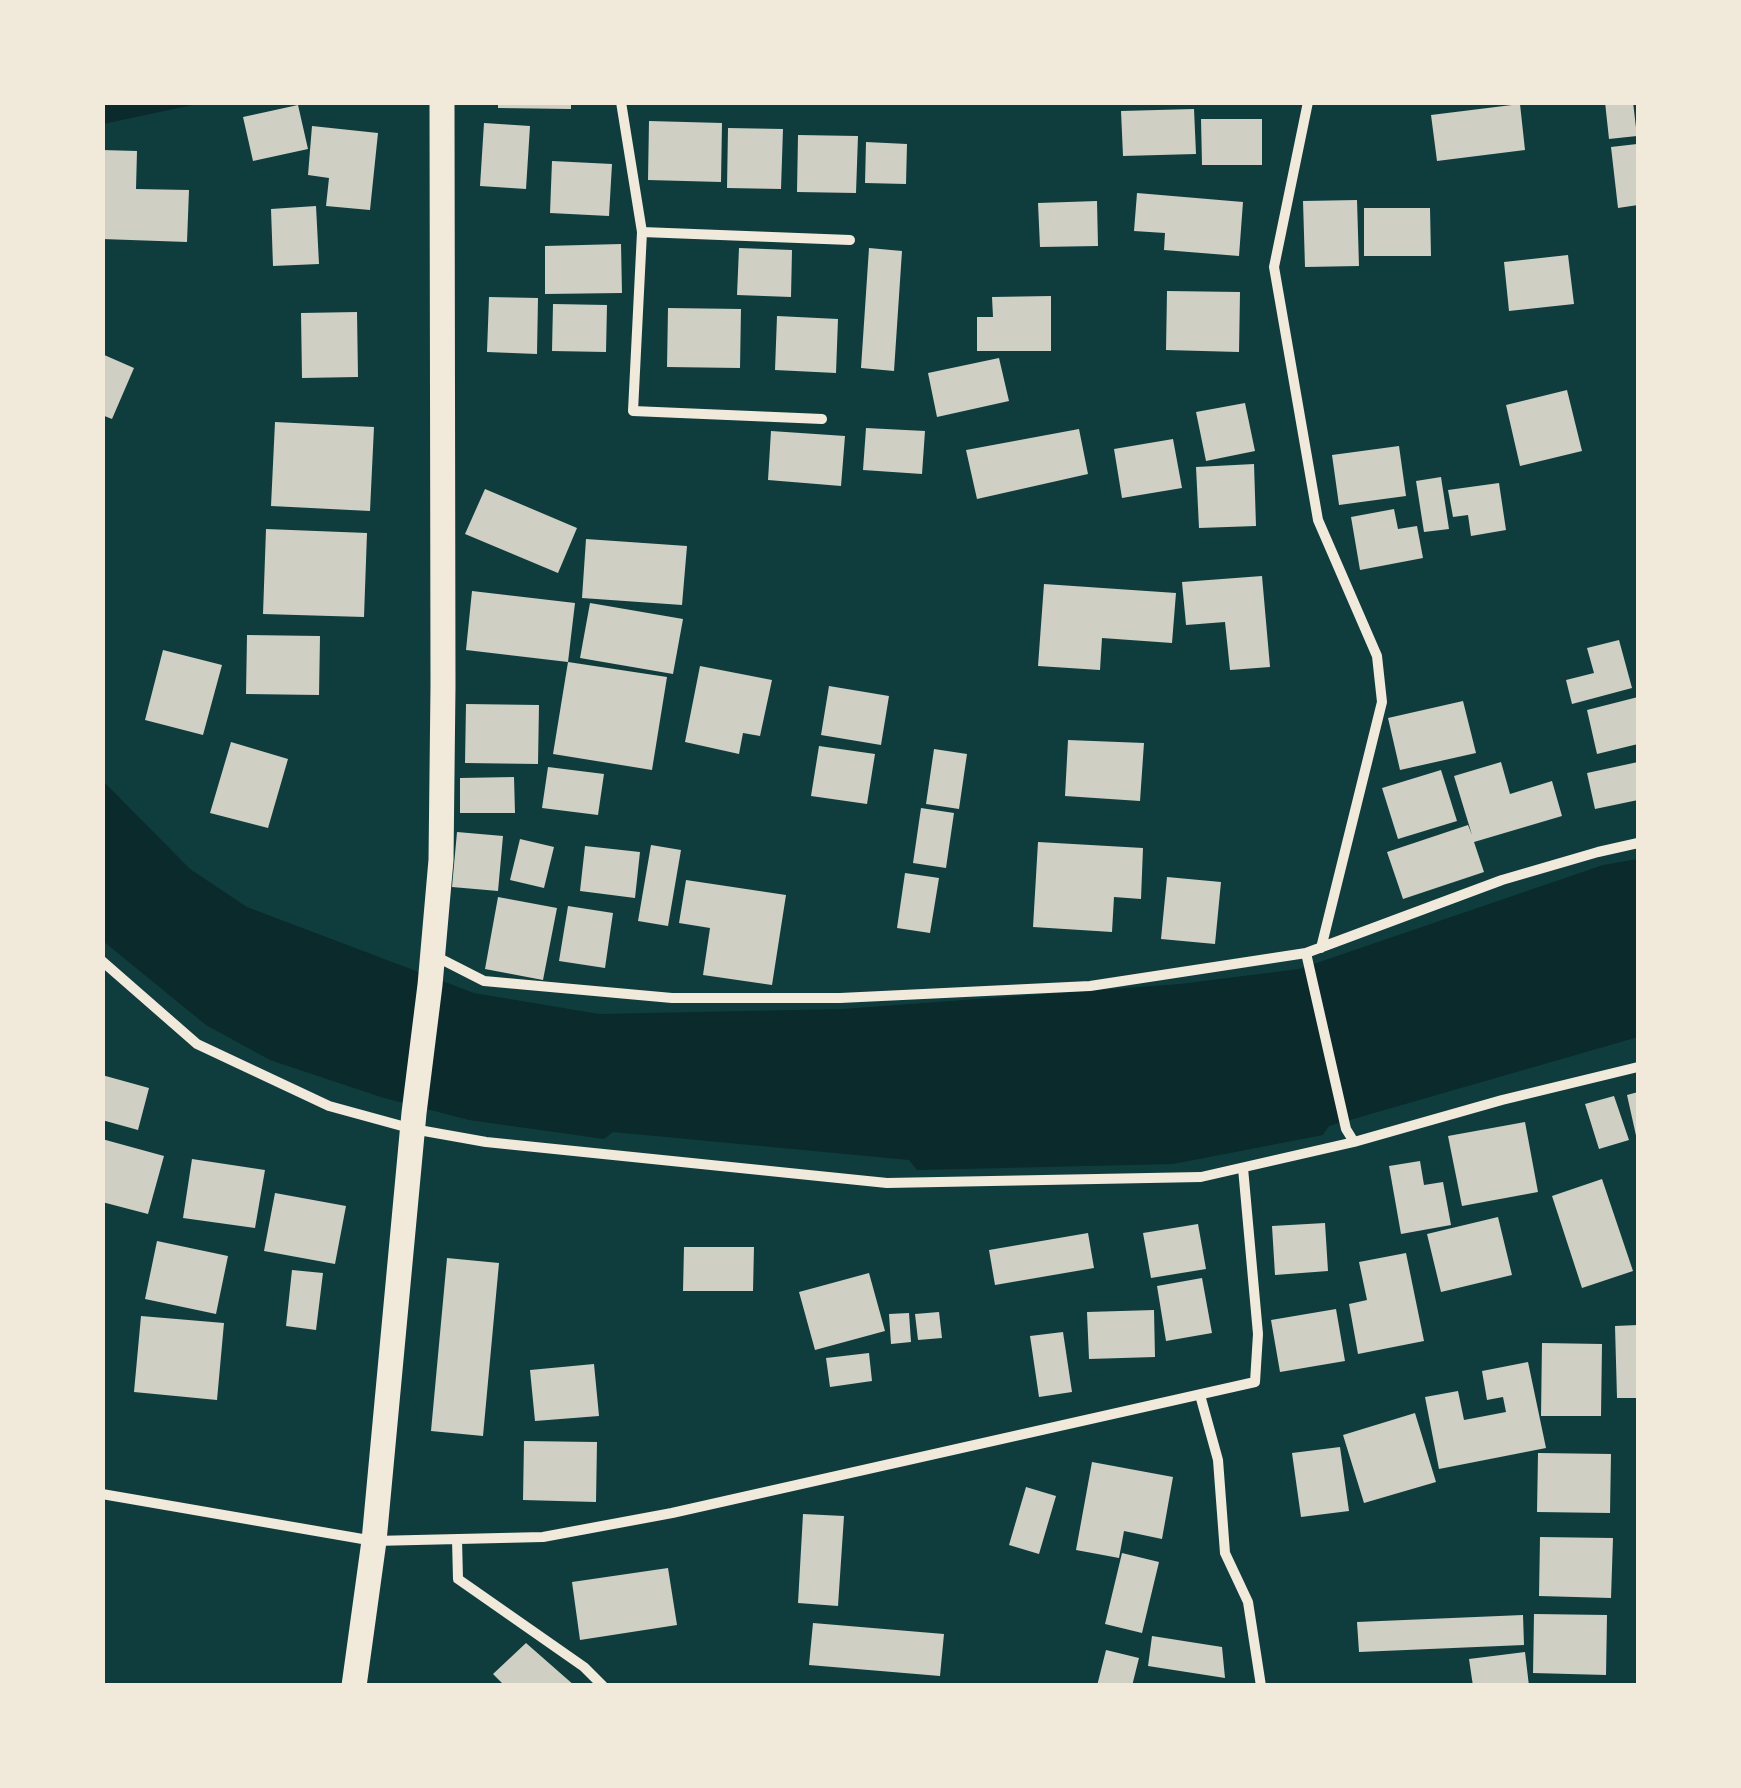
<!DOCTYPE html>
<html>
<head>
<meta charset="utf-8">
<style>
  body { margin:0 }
  #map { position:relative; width:1741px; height:1788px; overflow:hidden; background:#0f3d3e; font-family:"Golos Text",sans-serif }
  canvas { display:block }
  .frame { position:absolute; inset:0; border:105px solid #f1e9da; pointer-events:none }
</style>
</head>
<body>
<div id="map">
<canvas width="1741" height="1788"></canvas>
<div class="frame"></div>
</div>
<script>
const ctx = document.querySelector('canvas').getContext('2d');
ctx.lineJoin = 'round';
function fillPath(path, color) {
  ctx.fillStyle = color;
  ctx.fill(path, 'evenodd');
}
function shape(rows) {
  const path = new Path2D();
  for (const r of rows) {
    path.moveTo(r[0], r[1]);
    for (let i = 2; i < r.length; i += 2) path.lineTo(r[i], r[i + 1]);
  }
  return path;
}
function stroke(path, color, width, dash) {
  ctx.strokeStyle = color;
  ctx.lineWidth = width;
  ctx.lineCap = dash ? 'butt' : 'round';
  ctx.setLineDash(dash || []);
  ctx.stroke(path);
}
const water = shape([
  [103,102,202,102,202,103,103,124],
  [102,780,190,869,247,907,474,993,599,1014,843,1009,1180,984,1299,969,1603,865,1638,859,1638,1037,1329,1126,1323,1135,1173,1164,917,1170,909,1160,613,1132,604,1139,469,1120,384,1098,270,1060,206,1025,103,941]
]);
const building = shape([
  [498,102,571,102,571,109,498,108],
  [1605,102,1633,102,1637,136,1609,139],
  [1520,104,1525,150,1437,161,1431,115],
  [298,105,308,149,253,161,243,117],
  [1194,109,1196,154,1123,156,1121,111],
  [1201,119,1262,119,1262,165,1202,165],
  [649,121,722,123,721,182,648,180],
  [484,123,530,126,526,189,480,186],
  [312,126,378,133,370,210,326,206,329,178,308,175],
  [728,128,783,129,781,189,727,188],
  [798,135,858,136,856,193,797,192],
  [866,142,907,144,906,184,865,183],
  [1637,144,1638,205,1618,208,1611,147],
  [102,150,137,151,136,189,189,190,187,242,102,239],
  [552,161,612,164,609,216,550,213],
  [1137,193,1243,202,1239,256,1164,250,1165,233,1134,231],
  [1357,200,1359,266,1305,267,1303,201],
  [1097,201,1098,246,1040,247,1038,203],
  [316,206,319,264,273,266,271,209],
  [1364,208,1430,208,1431,256,1364,256],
  [621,244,622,293,545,294,545,246],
  [739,248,792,250,791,297,737,295],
  [869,248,902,251,894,371,861,368],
  [1568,255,1574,304,1509,311,1504,262],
  [1167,291,1240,292,1239,352,1166,350],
  [1051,296,1051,351,977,351,977,317,993,317,992,297],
  [489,297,538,298,537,354,487,352],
  [553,304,607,305,606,352,552,351],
  [668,308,741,309,740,368,667,367],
  [357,312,358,377,302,378,301,313],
  [777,316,838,319,836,373,775,370],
  [102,354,134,368,112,419,102,415],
  [999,358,1009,401,937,417,928,373],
  [1567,390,1582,451,1520,466,1506,405],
  [1245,403,1255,451,1206,461,1196,412],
  [275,422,374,427,370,511,271,506],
  [866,428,925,431,922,474,863,470],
  [1079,429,1088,474,977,499,966,450],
  [771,431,845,436,841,486,768,480],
  [1173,439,1182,488,1122,498,1114,449],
  [1399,446,1406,496,1339,505,1332,455],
  [1254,464,1256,526,1199,528,1196,467],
  [1441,477,1449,529,1424,532,1416,481],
  [1499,483,1506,530,1471,536,1468,515,1453,517,1448,490],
  [485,489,577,528,558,573,465,534],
  [1394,509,1398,529,1417,526,1423,558,1360,570,1351,517],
  [266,529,367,533,364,617,263,614],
  [586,539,687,546,682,605,582,598],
  [1262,576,1270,667,1230,670,1225,622,1186,625,1182,582],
  [1044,584,1176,593,1172,643,1102,638,1100,670,1038,666],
  [472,591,575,603,568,662,466,650],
  [590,603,683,619,673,674,580,658],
  [247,635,320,636,319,695,246,694],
  [1619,640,1632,688,1572,704,1566,680,1594,673,1587,648],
  [163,650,222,665,203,735,145,720],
  [568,662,667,677,652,770,553,754],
  [700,666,772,680,760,736,743,733,739,754,685,742],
  [829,686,889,696,881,745,821,735],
  [1638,697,1638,744,1597,754,1587,710],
  [1463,701,1476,753,1400,770,1388,718],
  [466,704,539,705,538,764,465,763],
  [1068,740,1144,743,1140,801,1065,796],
  [231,742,288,759,268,828,210,813],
  [819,746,875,754,867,804,811,796],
  [934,749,967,754,959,809,926,804],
  [1501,762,1510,794,1552,781,1562,816,1474,842,1484,872,1403,899,1387,852,1468,825,1472,835,1454,776],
  [1638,762,1638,800,1595,809,1587,773],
  [548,767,604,774,598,815,542,808],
  [1441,770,1457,821,1398,839,1382,788],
  [514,777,515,813,460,813,460,778],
  [921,808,954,813,946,868,913,863],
  [457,832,503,836,498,891,452,887],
  [520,839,554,847,544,888,510,880],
  [1038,842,1143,848,1141,899,1114,897,1112,932,1033,927],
  [651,845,681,850,668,926,638,921],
  [585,846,640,852,635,898,580,891],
  [905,873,939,878,930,933,897,928],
  [1167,877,1221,882,1215,944,1161,939],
  [686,880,786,895,772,985,703,975,710,928,679,923],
  [498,897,557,908,543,980,485,969],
  [568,906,613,913,605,968,559,961],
  [102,1075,149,1088,138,1130,102,1120],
  [1638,1092,1638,1140,1637,1140,1627,1095],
  [1614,1096,1629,1140,1599,1149,1585,1104],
  [1525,1122,1538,1192,1462,1206,1448,1136],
  [102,1139,164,1156,148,1214,102,1202],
  [192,1159,265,1170,255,1228,183,1218],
  [1420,1161,1424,1185,1443,1182,1451,1225,1401,1234,1389,1166],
  [1602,1179,1633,1271,1582,1288,1552,1196],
  [275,1193,346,1206,335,1264,264,1251],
  [1498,1217,1512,1275,1441,1292,1427,1234],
  [1325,1223,1328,1271,1275,1275,1272,1226],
  [1198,1224,1206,1269,1151,1278,1143,1233],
  [1088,1233,1094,1268,995,1285,989,1250],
  [157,1241,228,1256,216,1314,145,1299],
  [684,1247,754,1247,753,1291,683,1291],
  [1406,1253,1424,1341,1358,1354,1349,1304,1367,1300,1359,1262],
  [447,1258,499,1263,483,1436,431,1431],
  [292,1270,323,1273,316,1330,286,1326],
  [869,1273,885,1331,815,1350,799,1292],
  [1202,1278,1212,1333,1166,1341,1157,1286],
  [1336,1309,1345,1361,1280,1372,1271,1320],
  [1154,1310,1155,1357,1089,1359,1087,1312],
  [939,1312,942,1338,918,1340,915,1314],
  [909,1313,911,1342,891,1344,889,1314],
  [141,1316,224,1323,217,1400,134,1392],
  [1638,1325,1638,1398,1617,1398,1615,1326],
  [1063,1332,1072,1392,1039,1397,1030,1336],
  [1542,1343,1602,1344,1601,1416,1541,1416],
  [869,1353,872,1381,830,1387,826,1358],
  [1528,1362,1546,1448,1439,1469,1425,1397,1458,1391,1464,1420,1506,1412,1503,1397,1487,1400,1482,1371],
  [594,1364,599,1416,535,1421,530,1370],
  [1415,1413,1436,1482,1364,1503,1343,1435],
  [524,1441,597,1442,596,1502,523,1500],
  [1340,1447,1349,1511,1301,1517,1292,1453],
  [1538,1453,1611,1454,1610,1513,1537,1512],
  [1092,1462,1173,1477,1162,1539,1124,1531,1119,1558,1076,1550],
  [1026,1487,1056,1496,1039,1554,1009,1545],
  [803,1514,844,1516,838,1606,798,1603],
  [1540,1537,1613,1538,1611,1598,1539,1596],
  [1122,1553,1159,1562,1142,1633,1105,1624],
  [668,1568,677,1625,580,1640,572,1582],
  [1534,1614,1607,1615,1606,1675,1533,1673],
  [1523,1615,1524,1645,1359,1652,1357,1622],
  [813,1623,944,1634,940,1676,809,1665],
  [1152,1636,1222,1647,1225,1678,1148,1666],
  [526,1643,575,1686,505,1686,493,1674],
  [1106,1650,1139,1658,1132,1686,1097,1686],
  [1525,1652,1529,1686,1473,1686,1469,1659]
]);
const minor = shape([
  [621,102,642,232,633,411,822,419],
  [1308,102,1274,267,1318,520,1377,656,1382,702,1321,948],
  [642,232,850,240],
  [1306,953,1346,1129,1354,1142],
  [433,955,484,981,672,998,840,998,1090,986,1306,953,1502,880,1598,852,1638,843],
  [102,961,197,1044,329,1106,413,1129,486,1142,887,1183,1201,1177,1354,1142,1502,1100,1638,1067],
  [1200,1395,1218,1460,1225,1553,1248,1602,1261,1686],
  [102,1494,374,1541,543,1537,672,1513,1255,1382,1258,1334,1243,1168],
  [457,1539,458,1579,584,1667,603,1686]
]);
const primary = shape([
  [354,1686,374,1541,414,1113,430,985,441,860,443,686,442,102]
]);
fillPath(water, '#0a2a2b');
fillPath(building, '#cfcfc3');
stroke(minor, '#f1e9da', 10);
stroke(primary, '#f1e9da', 25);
</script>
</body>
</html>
